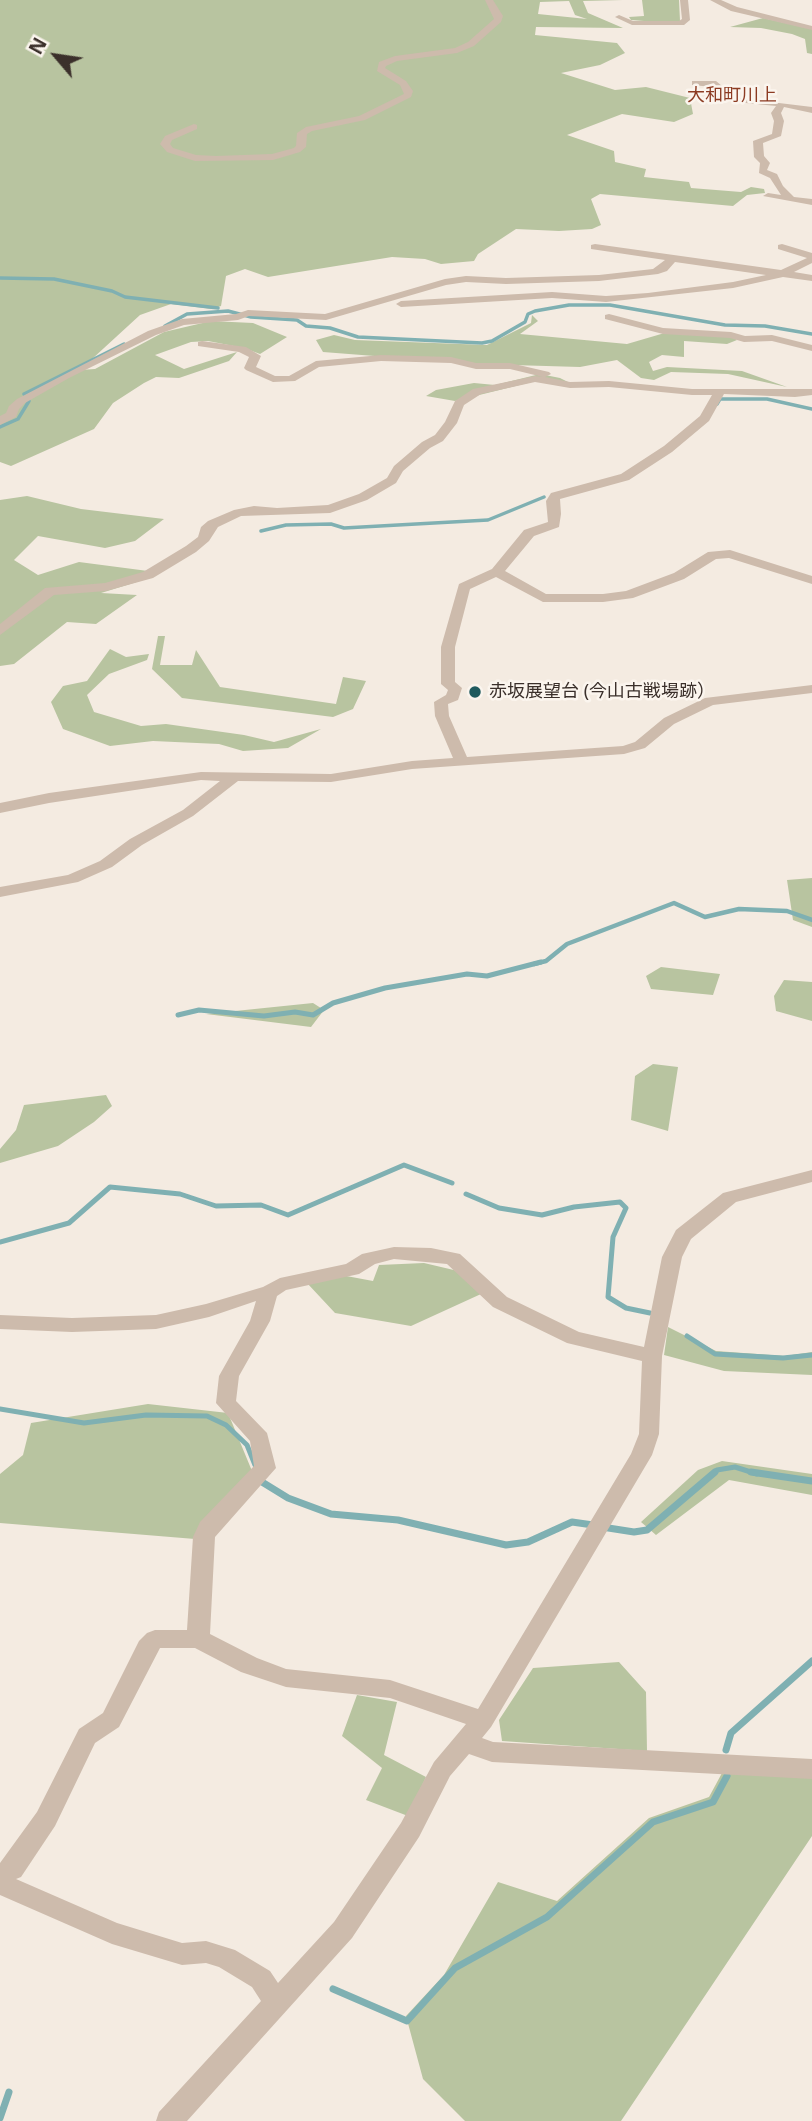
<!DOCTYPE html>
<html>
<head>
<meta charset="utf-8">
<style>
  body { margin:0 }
  #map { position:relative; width:812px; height:2121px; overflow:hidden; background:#f4ebe1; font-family:"Noto Sans",sans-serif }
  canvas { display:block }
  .north { position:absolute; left:21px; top:21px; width:70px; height:70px; -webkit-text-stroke:5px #fbf5ee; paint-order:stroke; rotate:299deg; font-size:19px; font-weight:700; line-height:28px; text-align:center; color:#3b302b }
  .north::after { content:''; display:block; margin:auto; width:24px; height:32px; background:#3b302b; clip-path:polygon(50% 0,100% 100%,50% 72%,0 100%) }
</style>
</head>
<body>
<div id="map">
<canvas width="812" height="2121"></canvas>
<div class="north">N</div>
</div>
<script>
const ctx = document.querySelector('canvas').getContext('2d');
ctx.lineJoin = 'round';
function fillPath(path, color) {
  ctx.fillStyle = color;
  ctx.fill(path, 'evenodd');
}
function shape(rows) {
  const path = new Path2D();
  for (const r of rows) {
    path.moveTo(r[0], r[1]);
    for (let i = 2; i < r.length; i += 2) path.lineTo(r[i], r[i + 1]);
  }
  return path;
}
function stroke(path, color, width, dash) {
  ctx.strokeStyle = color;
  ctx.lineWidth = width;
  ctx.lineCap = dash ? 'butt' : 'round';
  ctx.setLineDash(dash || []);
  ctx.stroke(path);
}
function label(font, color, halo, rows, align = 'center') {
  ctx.font = font + ' "Noto Sans","Noto Sans JP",sans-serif';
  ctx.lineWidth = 5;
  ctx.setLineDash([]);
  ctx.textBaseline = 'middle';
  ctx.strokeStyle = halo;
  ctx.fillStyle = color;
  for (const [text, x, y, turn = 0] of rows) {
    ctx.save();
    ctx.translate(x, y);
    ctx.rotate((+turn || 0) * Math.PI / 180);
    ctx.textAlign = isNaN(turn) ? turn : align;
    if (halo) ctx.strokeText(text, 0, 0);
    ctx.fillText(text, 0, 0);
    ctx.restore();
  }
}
const green = shape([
  [0,0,623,0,583,1,588,13,623,28,536,27,535,35,617,43,625,53,600,65,561,73,615,90,646,87,690,98,693,114,674,122,622,114,567,135,614,151,615,162,646,169,644,177,689,182,691,188,741,192,751,187,764,189,765,193,747,195,733,206,600,194,591,199,601,225,592,229,559,231,516,229,478,254,474,261,441,264,425,259,392,257,268,277,245,269,226,276,221,306,212,309,171,304,140,315,80,370,95,369,164,332,211,321,253,323,287,337,260,354,244,348,208,341,191,342,155,355,184,369,237,352,229,361,179,378,156,377,144,383,113,403,94,429,11,466,0,462],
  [569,1,575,15,587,19,538,14,540,2],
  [642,0,679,0,680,21,670,23,631,20,629,17,644,16],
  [763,18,812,29,812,54,807,53,805,39,792,34,761,28,730,27],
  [532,315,538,321,520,334,627,344,668,332,731,336,737,340,727,344,684,341,684,357,662,355,649,362,653,371,667,367,742,371,787,387,728,374,671,372,654,380,641,378,617,360,580,367,478,364,323,352,316,340,334,335,355,340,487,345,531,323],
  [540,374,560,378,570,383,540,380,455,401,426,396,436,390,474,383,495,385],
  [27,496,81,509,164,519,135,541,105,548,38,536,14,560,38,575,79,562,148,571,140,581,101,593,137,595,96,624,67,622,14,664,0,666,0,500],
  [158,636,165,636,160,665,192,665,196,650,220,687,336,704,343,677,366,681,353,709,333,717,182,698,152,669],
  [110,649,126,657,149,654,147,660,109,674,87,695,94,712,141,726,166,724,244,735,274,742,321,729,288,748,243,751,219,744,153,741,110,746,63,729,51,702,63,686,87,681],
  [812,878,812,927,793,920,787,880],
  [661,967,720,974,713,995,651,989,646,976],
  [784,980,812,982,812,1021,776,1011,774,996],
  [313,1003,324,1010,311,1027,206,1014],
  [653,1064,678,1067,668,1131,631,1120,635,1076],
  [106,1095,112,1106,94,1122,58,1146,0,1163,0,1149,16,1130,24,1105],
  [424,1263,458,1271,481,1294,411,1326,335,1313,307,1283,341,1275,373,1281,379,1265],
  [668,1327,716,1351,785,1356,812,1352,812,1375,724,1371,664,1355],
  [148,1404,228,1413,252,1471,195,1539,0,1523,0,1474,23,1455,31,1423],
  [722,1461,812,1474,812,1495,729,1480,656,1535,641,1522,698,1470],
  [619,1662,646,1692,647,1751,502,1741,499,1720,533,1668],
  [357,1695,397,1702,384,1755,426,1777,408,1816,366,1800,382,1768,342,1736],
  [722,1773,812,1777,812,1836,621,2121,465,2121,423,2079,406,2016,444,1975,498,1882,557,1901,649,1818,709,1797]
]);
const streamFar3 = shape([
  [0,278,54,279,112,291,125,297,218,308],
  [165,326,187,314,228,311,251,317,297,320,306,326,330,328,358,337,482,343,492,341,525,322,528,314,535,311,569,305,610,305,725,325,765,326,812,334],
  [717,404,720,399,767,399,812,409],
  [0,427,18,419,29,401,24,394,124,344],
  [261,531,286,525,331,524,344,528,488,520,544,497]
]);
const streamFar2 = shape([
  [534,964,546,961,567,944,674,903,705,917,739,909,787,911,812,920]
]);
const streamFar1 = shape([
  [178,1015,199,1010,264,1016,295,1012,313,1015,333,1003,385,988,467,974,487,976,541,962],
  [466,1194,499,1208,542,1215,574,1207,620,1202,626,1208,613,1237,608,1297,626,1308,650,1313],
  [0,1242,69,1223,110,1187,180,1194,216,1206,261,1205,288,1215,404,1165,452,1183],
  [687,1336,715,1354,783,1358,812,1355],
  [0,1409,84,1423,146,1415,207,1416,226,1425,247,1445,255,1465],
  [713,1474,717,1470,735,1467,757,1474]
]);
const stream = shape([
  [751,1472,812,1481],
  [260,1477,262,1482,288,1498,331,1514,398,1520,506,1545,528,1542,572,1522,593,1525],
  [602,1527,634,1532,647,1530,715,1472],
  [726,1750,731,1733,812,1661],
  [333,1989,407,2021,455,1968,547,1917,653,1822,713,1802,727,1776],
  [0,2118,9,2092]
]);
const minor = shape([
  [680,0,688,0,690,20,684,25,632,25,615,17,619,15,633,21,679,21,682,19,680,0],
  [710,0,721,0,737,7,812,26,812,30,731,11,710,0],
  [692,81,716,81,722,86,721,96,812,107,812,113,784,107,781,113,784,121,781,136,763,143,764,156,770,163,767,170,777,174,783,186,794,197,812,199,812,205,763,196,768,193,781,195,770,178,759,173,760,163,754,157,753,141,772,134,774,121,771,113,776,106,716,100,711,96,713,87,692,85,692,81],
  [595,244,781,270,807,258,778,249,778,245,782,244,812,253,812,263,794,272,812,275,812,281,783,277,733,288,606,302,552,298,401,307,396,304,401,301,552,292,606,296,648,293,733,282,766,275,675,262,667,271,658,274,599,281,506,284,466,282,446,285,326,320,249,316,238,320,184,325,156,335,69,378,25,403,19,409,16,417,0,425,0,416,6,413,9,406,17,399,148,331,182,319,236,314,248,310,325,314,445,279,466,276,506,278,599,275,653,269,665,260,591,249,591,245,595,244],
  [609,314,663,328,731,332,745,336,772,335,812,345,812,351,772,341,744,342,730,338,663,334,605,319,605,315,609,314],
  [202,341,246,347,261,356,256,367,275,376,289,376,316,361,381,355,451,357,476,363,510,363,549,372,551,374,545,377,570,382,609,381,692,389,812,389,812,395,795,397,724,394,709,421,672,452,629,480,560,499,561,514,559,527,534,536,505,571,546,594,603,594,626,591,674,573,708,552,730,550,812,576,812,584,729,558,716,559,684,579,633,598,603,602,543,602,496,577,470,589,455,647,455,682,462,688,458,700,448,704,449,716,467,757,623,746,635,742,664,718,705,698,812,685,812,693,713,705,674,724,645,748,624,754,412,769,331,782,238,781,193,816,142,845,112,867,78,882,0,897,0,887,68,875,100,861,130,839,183,810,220,781,201,780,49,803,0,813,0,803,49,793,201,772,331,774,412,761,453,758,435,716,434,702,446,695,448,690,441,684,441,647,459,584,492,569,524,530,548,522,546,501,551,493,621,474,664,446,700,416,712,395,692,395,609,387,570,388,535,382,481,394,464,405,457,423,443,441,430,448,403,471,396,483,367,500,330,513,241,516,218,527,209,541,196,552,153,578,106,591,54,595,0,635,0,624,45,588,105,583,143,572,186,546,198,537,201,527,208,521,234,510,254,506,277,508,328,505,359,494,387,478,394,466,422,442,435,435,445,422,455,401,473,389,535,376,543,377,510,369,476,369,451,363,381,361,319,367,295,381,273,382,246,370,244,368,249,357,239,352,198,346,198,342,202,341],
  [812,1170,812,1182,736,1202,691,1239,682,1257,662,1356,659,1434,652,1455,491,1727,482,1738,493,1742,812,1759,812,1779,492,1762,469,1754,450,1776,419,1837,352,1938,187,2121,156,2121,159,2112,261,2001,252,1987,219,1967,206,1963,182,1965,112,1944,0,1895,0,1863,37,1812,79,1729,103,1713,139,1641,147,1633,155,1630,187,1630,193,1537,200,1522,254,1466,250,1441,216,1403,219,1376,250,1321,256,1301,209,1317,156,1329,72,1332,0,1329,0,1315,72,1318,156,1315,206,1304,263,1287,280,1278,346,1264,362,1254,394,1247,431,1248,460,1254,507,1297,579,1332,644,1347,662,1257,676,1230,723,1193,812,1170],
  [394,1259,447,1264,493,1307,567,1343,642,1361,639,1434,631,1454,478,1709,390,1680,286,1669,257,1658,210,1634,215,1537,276,1468,267,1433,236,1401,239,1376,270,1321,277,1296,286,1290,359,1274,375,1264,394,1259],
  [160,1648,195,1648,241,1672,286,1687,390,1698,466,1724,434,1762,401,1823,334,1922,278,1983,270,1971,235,1950,206,1941,182,1943,117,1923,16,1879,21,1877,55,1826,95,1743,119,1727,160,1648]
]);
const tertiary = shape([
  [485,0,493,0,503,16,501,22,474,46,457,53,397,61,386,66,385,68,406,81,413,91,411,97,365,120,312,131,307,134,306,147,300,152,273,160,195,161,167,152,160,144,165,136,194,124,197,125,197,129,172,140,170,144,173,148,196,155,216,156,272,154,294,148,296,146,297,133,306,127,359,116,404,94,400,85,377,71,379,62,395,56,455,48,468,42,494,19,485,0]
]);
const markers = [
  [475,692,7,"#1f5a5e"]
];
const farQuarternames = [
  ["大和町川上",732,96]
];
const poiNames = [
  ["赤坂展望台 (今山古戦場跡）",489,692]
];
fillPath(green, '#b8c4a0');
stroke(streamFar3, '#7fb0b2', 3.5);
stroke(streamFar2, '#7fb0b2', 4.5);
stroke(streamFar1, '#7fb0b2', 5);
stroke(stream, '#7fb0b2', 7);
fillPath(minor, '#cdbbac');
fillPath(tertiary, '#cdbbac');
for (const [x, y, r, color] of markers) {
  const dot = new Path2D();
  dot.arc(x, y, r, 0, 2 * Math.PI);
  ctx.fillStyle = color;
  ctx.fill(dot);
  stroke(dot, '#fbf5ee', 2.5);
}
label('18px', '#8c3b22', '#fbf5ee', farQuarternames);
label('18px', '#3b302b', '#fbf5ee', poiNames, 'left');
</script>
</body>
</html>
